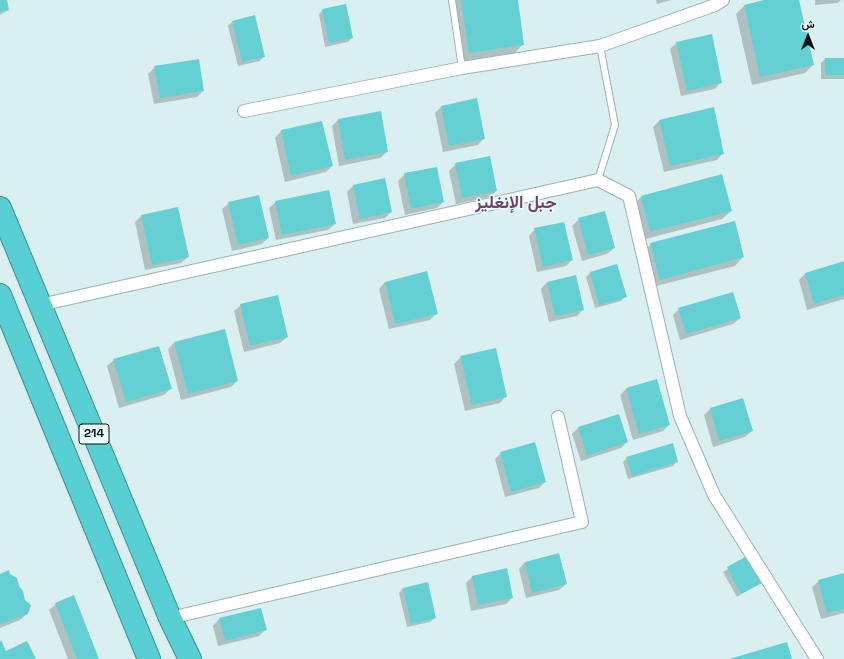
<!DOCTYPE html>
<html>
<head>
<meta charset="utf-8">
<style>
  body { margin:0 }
  #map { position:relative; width:844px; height:659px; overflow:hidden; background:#daf0f0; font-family:"Space Grotesk",Vazirmatn,sans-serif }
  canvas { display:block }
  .north { position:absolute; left:788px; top:16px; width:40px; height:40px; -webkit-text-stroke:3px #e7fdfe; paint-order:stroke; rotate:0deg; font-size:11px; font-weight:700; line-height:16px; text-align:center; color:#0a1112 }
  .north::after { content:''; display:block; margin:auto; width:14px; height:18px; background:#0a1112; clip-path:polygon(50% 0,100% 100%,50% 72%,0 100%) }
</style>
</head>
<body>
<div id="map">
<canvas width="844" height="659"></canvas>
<div class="north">ش</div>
</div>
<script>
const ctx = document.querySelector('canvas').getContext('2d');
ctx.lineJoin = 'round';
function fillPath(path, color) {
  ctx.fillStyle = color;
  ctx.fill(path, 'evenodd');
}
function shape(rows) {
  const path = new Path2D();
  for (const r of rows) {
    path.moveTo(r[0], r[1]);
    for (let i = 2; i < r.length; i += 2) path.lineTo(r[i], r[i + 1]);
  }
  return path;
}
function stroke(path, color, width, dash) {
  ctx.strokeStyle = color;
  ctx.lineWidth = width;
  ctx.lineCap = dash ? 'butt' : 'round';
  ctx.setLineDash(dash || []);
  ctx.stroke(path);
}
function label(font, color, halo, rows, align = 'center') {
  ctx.font = font + ' "Space Grotesk",Vazirmatn,sans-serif';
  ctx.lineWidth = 3;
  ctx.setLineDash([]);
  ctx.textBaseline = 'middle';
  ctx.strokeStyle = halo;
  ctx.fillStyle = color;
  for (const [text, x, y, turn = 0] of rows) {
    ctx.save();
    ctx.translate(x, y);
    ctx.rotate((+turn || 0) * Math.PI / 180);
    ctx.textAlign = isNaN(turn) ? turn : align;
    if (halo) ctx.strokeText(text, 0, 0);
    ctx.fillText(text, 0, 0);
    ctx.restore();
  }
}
const shadow = shape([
  [0,0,6,0,8,10,0,15],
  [452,0,517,0,523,44,515,53,461,61],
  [656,0,671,0,657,4],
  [769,0,798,0,813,65,805,73,752,85,736,14,744,6],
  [815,0,841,0,838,3,815,5],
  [323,10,352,38,348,42,325,47,319,14],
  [232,22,264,56,260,61,238,66,228,26],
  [676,43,721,82,715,89,681,96,670,49],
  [825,59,844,59,844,79,821,79,821,63],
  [155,67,203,91,197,97,154,104,148,74],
  [441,107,484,138,478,145,443,152,435,113],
  [380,112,387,152,380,158,339,166,332,126,338,120],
  [660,120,723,153,717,160,664,172,653,127],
  [322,122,332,166,326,172,285,182,275,138,281,131],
  [456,164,496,191,490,197,456,204,449,171],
  [405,174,443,202,437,208,405,215,398,181],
  [721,176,731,211,722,219,642,240,633,205,641,197],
  [384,179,391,212,385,218,353,224,347,192,353,186],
  [276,202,335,224,328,230,276,240,269,208],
  [229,203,268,238,262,244,232,251,222,209],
  [141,216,188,257,181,263,145,270,135,222],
  [579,219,614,248,607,254,582,261,572,226],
  [535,229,572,260,566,266,537,272,529,236],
  [651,244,743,257,735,266,652,287,643,253],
  [844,263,844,299,807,310,799,280,805,274],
  [617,265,625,297,621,301,595,308,586,277,590,273],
  [385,282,437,313,430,320,389,329,379,289],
  [547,282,583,309,577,316,549,322,541,289],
  [241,305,287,337,280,343,244,352,234,311],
  [679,309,740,318,733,324,680,340,673,315],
  [174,343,237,381,231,387,181,400,168,349],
  [461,357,506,396,500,403,465,411,454,364],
  [114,360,170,389,164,395,119,408,107,366],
  [626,389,669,425,663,431,633,440,620,395],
  [710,409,752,431,745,437,713,447,704,415],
  [618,415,627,442,621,448,581,461,572,434,578,428],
  [501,453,545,482,539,488,505,497,495,459],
  [627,458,677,461,673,466,628,479,623,462],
  [747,557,760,582,737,597,723,572],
  [525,562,566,584,559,590,526,598,519,569],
  [507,570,512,598,506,604,471,611,466,583,472,577],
  [844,574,844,613,821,619,812,587,819,581],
  [0,575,27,614,20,620,0,628],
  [403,588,435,618,430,622,407,627,399,593],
  [56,604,98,659,68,659,49,610],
  [219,619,265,630,259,636,218,646,213,626]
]);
const building = shape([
  [0,0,7,0,9,10,0,12],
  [461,0,518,0,524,45,469,53],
  [764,0,799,0,814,65,760,77,744,5],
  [346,4,353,38,329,43,322,9],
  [255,15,265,57,242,62,232,21],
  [712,34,722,83,687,91,676,42],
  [825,58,844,58,844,75,825,75],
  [199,59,204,91,160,98,154,66],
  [477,98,485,139,449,146,441,106],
  [714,107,724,154,670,166,659,120],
  [381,111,388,152,345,160,338,119],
  [322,121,333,166,291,176,281,130],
  [490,156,497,191,462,198,455,163],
  [437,167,444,202,411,209,404,173],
  [722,174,732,211,650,232,641,196],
  [385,178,392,212,360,219,353,185],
  [329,190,336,224,282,235,275,201],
  [259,195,269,238,238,245,228,202],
  [178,207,189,257,152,265,141,215],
  [605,211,615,248,588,255,578,218],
  [735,221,744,257,660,280,650,243],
  [564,222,573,260,543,267,534,228],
  [844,261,844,295,814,304,805,273],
  [617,264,627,297,599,305,590,272],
  [427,271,438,314,395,324,385,282],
  [576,275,584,310,555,316,547,282],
  [733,292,741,318,686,334,678,308],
  [278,295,288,337,250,346,240,304],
  [225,329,238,381,188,394,174,342],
  [159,346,172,389,126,402,113,359],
  [496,348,507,397,472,405,460,356],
  [657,379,670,425,639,434,626,388],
  [743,398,753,431,719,441,710,408],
  [619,414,628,442,587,456,578,427],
  [535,442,546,482,511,492,500,452],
  [673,443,678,462,632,476,626,457],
  [559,553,567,584,532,593,525,562],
  [747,556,762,583,741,594,727,567],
  [507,568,513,598,478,605,472,576],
  [9,570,10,574,17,578,19,586,23,591,25,600,31,605,28,614,0,624,0,574],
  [844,573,844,609,827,613,818,580],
  [428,582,436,618,411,624,403,588],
  [74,595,99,659,77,659,55,603],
  [261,608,267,630,225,641,219,618],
  [1,640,6,651,27,641,36,659,0,659,0,641],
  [787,642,792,659,729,659]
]);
const lane = shape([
  [452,0,462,68],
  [598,180,615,125,600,46]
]);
const street = shape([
  [244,111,462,68,600,46,715,5,723,0],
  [40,305,598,180,629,196,680,416,714,495,817,659],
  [170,618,582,522,558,417]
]);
const highway = shape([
  [0,208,170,618,190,659],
  [0,295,149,659]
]);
const shields = [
  [94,434,30]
];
const shieldNames = [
  ["214",94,434]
];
const districtNames = [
  ["جبل الإنغليز",516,203]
];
fillPath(shadow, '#0003');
fillPath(building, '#64d0d3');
stroke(lane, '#9db2b3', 8);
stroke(street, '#9db2b3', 14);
stroke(highway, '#3d8c8f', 24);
stroke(lane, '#fff', 6);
stroke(street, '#fff', 12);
stroke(highway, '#58cfd2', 22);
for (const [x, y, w] of shields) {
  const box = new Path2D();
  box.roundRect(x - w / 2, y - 10, w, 20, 3);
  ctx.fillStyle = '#e7fdfe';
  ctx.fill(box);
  stroke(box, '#0a1112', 1);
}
label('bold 12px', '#0a1112', null, shieldNames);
label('bold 17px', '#763f6d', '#e7fdfe', districtNames);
</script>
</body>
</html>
